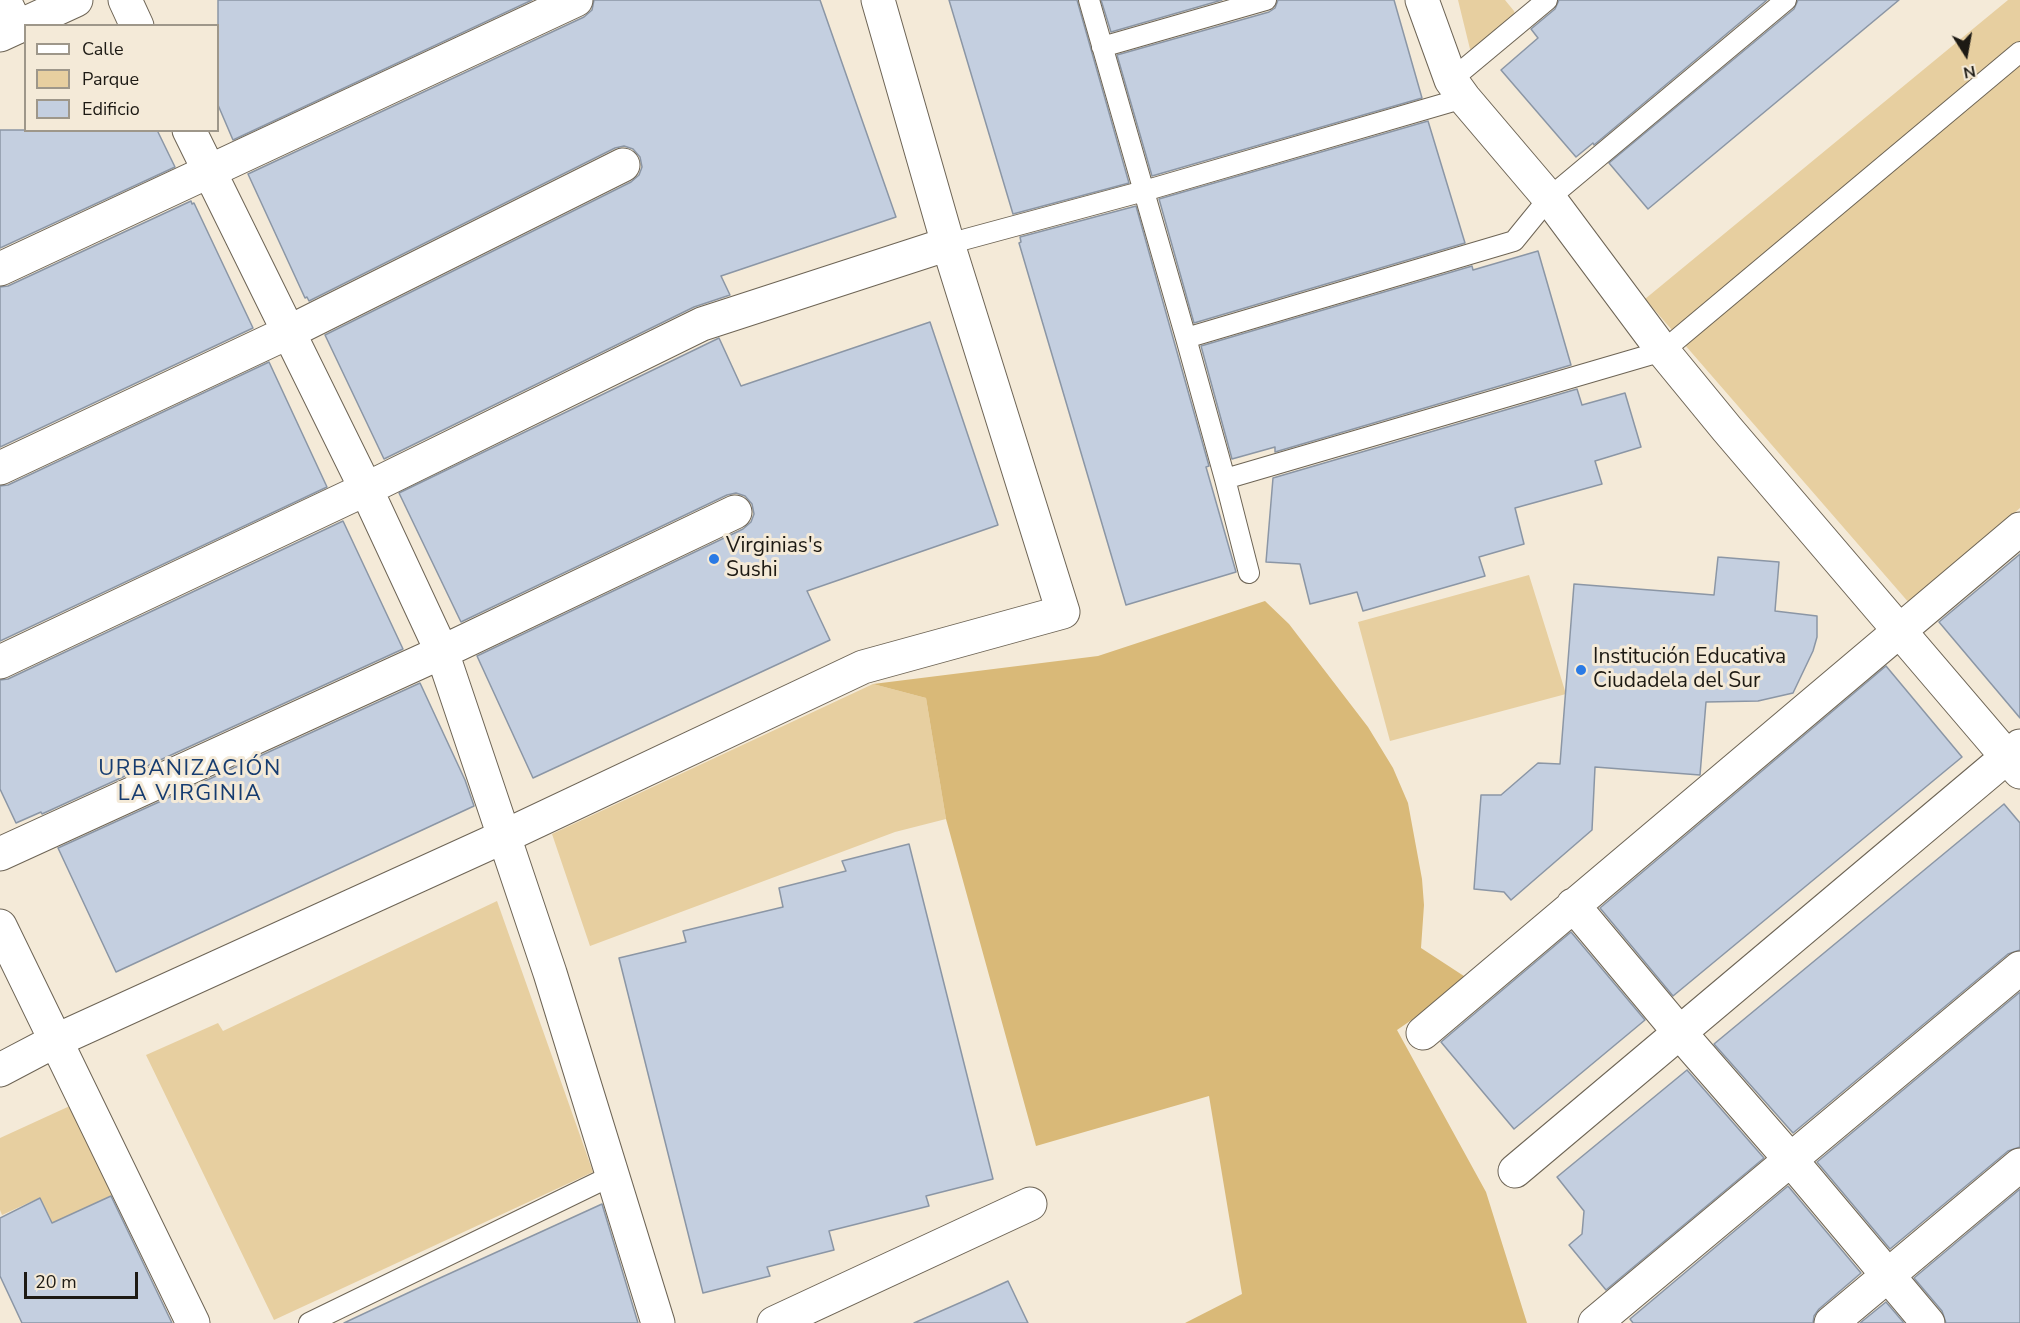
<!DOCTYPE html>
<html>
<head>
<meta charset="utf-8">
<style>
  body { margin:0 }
  #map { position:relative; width:2020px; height:1323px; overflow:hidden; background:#f4ead8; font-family:"Nunito Sans",sans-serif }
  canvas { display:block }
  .legend { position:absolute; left:24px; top:24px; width:195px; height:108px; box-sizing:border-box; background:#f4ead8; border:2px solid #9e978a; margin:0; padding:8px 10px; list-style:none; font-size:18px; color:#1d1a14 }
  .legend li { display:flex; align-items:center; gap:12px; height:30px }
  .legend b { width:30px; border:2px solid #9e978a }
  .north { position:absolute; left:1936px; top:24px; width:60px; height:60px; -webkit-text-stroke:4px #f4ead8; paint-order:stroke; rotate:169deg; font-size:16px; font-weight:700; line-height:24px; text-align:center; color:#1d1a14 }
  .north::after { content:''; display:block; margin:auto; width:21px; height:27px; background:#1d1a14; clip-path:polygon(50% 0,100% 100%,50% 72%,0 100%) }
  .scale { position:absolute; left:24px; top:1272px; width:114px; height:27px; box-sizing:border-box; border:3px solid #1d1a14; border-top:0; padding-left:8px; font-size:18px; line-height:21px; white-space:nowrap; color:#1d1a14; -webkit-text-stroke:4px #f4ead8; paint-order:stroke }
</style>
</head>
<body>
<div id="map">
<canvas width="2020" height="1323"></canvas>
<ul class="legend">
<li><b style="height:8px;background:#fff"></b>Calle</li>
<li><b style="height:16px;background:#e7cfa0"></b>Parque</li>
<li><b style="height:16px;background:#c4cfe0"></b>Edificio</li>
</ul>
<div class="north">N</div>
<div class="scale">20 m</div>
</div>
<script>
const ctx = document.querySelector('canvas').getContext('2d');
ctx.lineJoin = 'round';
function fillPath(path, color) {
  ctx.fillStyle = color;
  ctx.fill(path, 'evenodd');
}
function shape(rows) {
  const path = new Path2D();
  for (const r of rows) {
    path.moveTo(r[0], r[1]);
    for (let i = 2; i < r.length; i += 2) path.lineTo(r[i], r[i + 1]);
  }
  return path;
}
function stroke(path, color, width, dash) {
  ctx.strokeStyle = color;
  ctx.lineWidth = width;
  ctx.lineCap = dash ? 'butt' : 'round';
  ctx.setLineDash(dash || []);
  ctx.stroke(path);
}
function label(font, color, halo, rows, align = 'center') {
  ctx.font = font + ' "Nunito Sans",sans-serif';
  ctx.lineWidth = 6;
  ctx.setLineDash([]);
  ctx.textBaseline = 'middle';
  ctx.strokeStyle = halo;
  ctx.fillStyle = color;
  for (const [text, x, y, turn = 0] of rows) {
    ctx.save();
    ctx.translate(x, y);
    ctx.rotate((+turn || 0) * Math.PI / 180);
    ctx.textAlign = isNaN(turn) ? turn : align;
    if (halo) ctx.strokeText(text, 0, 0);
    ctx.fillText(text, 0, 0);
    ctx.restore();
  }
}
const green = shape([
  [1458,0,1505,0,1514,11,1516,18,1479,47,1470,49],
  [2008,0,2020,0,2020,508,1910,604,1645,299],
  [1529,575,1566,694,1390,741,1358,622],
  [873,684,926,698,946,819,895,832,590,946,552,834],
  [497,901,593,1172,274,1320,146,1055,218,1023,223,1031],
  [72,1105,114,1195,52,1223,39,1198,2,1215,0,1210,0,1138]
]);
const forest = shape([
  [1265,601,1289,624,1368,727,1393,768,1408,803,1422,879,1424,905,1421,948,1470,980,1397,1030,1486,1192,1527,1323,1185,1323,1242,1294,1209,1096,1036,1146,946,819,926,698,873,684,1098,656]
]);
const building = shape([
  [218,0,532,0,233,140,218,105,218,0],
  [594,0,820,0,896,217,721,276,730,295,694,307,384,459,325,335,631,182,639,175,642,167,640,157,633,149,624,146,615,148,309,301,307,297,305,298,248,174,584,17,592,10,594,0],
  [949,0,1077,0,1129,183,1013,214,949,0],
  [1101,0,1222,0,1111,32,1101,0],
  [1278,0,1394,0,1422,98,1152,176,1117,55,1269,12,1275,8,1278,0],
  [1559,0,1767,0,1594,145,1593,143,1576,157,1501,70,1538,38,1531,29,1555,9,1559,0],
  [1798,0,1899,0,1648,209,1609,163,1794,9,1798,0],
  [1428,121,1465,243,1194,323,1159,199,1428,121],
  [0,130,157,130,175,167,0,248,0,130],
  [191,201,192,204,194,203,253,328,0,447,0,287,8,286,191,201],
  [1136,206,1209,466,1206,467,1236,572,1126,605,1019,243,1021,242,1020,237,1136,206],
  [1538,251,1571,365,1275,452,1275,447,1232,459,1201,346,1472,266,1473,270,1538,251],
  [930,322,998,525,807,591,830,640,533,778,477,656,743,529,751,522,754,514,752,504,745,496,736,493,727,495,461,622,399,493,719,338,741,386,930,322],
  [269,362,327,487,0,641,0,486,8,485,269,362],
  [1577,389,1582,405,1625,393,1641,447,1595,461,1602,484,1515,508,1524,544,1479,557,1485,576,1363,611,1357,592,1310,604,1300,564,1266,562,1273,478,1577,389],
  [343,521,403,649,42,814,41,812,16,823,0,789,0,680,8,679,343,521],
  [2020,554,2020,718,1939,622,2020,554],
  [1718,557,1779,562,1775,611,1817,616,1817,637,1813,651,1793,693,1758,701,1706,702,1700,775,1595,767,1592,830,1511,900,1504,892,1474,889,1481,795,1501,795,1538,763,1560,764,1574,584,1714,595,1718,557],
  [1886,666,1962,757,1673,996,1600,908,1886,666],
  [420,683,465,780,474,806,116,972,58,848,420,683],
  [2004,804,2020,823,2020,950,2008,954,1793,1133,1714,1044,2004,804],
  [909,844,993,1179,926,1196,929,1206,829,1231,834,1250,767,1267,770,1276,703,1293,619,958,686,942,683,931,783,907,779,888,846,871,842,861,909,844],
  [1571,932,1645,1020,1514,1129,1441,1042,1571,932],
  [2020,992,2020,1147,2008,1151,1890,1249,1817,1162,2020,992],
  [1687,1070,1764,1158,1606,1290,1569,1245,1582,1234,1584,1211,1557,1177,1687,1070],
  [1788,1186,1861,1273,1819,1309,1814,1316,1813,1323,1633,1323,1630,1319,1788,1186],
  [2020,1189,2020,1323,1946,1323,1942,1311,1914,1278,2020,1189],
  [111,1196,172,1323,22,1323,0,1276,0,1218,40,1198,52,1223,111,1196],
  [602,1204,638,1323,344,1323,429,1283,602,1204],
  [1008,1281,1028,1323,914,1323,982,1293,1008,1281],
  [1886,1302,1904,1323,1860,1323,1886,1302]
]);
const service = shape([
  [1089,0,1186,338,1225,479,1249,573],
  [1102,47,1266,0],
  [1451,80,1547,0],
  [948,244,1144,191,1464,98],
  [1186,338,1514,241,1549,198,1786,0],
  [1225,479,1663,351,2020,52],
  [309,1323,611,1176]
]);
const minor = shape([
  [4,0,17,27],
  [125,0,137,26],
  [1422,0,1451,80,1464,98,1549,198,1663,351,1727,429,2020,772],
  [189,130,366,489,442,652,550,973,658,1323],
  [0,269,576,0],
  [0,468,289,332,623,165],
  [0,662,366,489,702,324,948,244],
  [0,854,442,652,735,512],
  [1573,905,1680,1033,1790,1159,1928,1323],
  [0,926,193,1323],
  [1423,1033,2020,529],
  [0,1070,55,1041,503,837,863,667,1063,612,948,244,878,0],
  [1515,1171,2020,746],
  [774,1323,1030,1204],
  [1595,1323,2020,968],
  [1831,1323,2020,1165]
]);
const tertiary = shape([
  [0,35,76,0]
]);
const markers = [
  [714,559,6,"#2a7ae5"],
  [1581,670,6,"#2a7ae5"]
];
const poiNames = [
  ["Virginias's",726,547],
  ["Sushi",726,571],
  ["Institución Educativa",1593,658],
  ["Ciudadela del Sur",1593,682]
];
const neighbourhoodNames = [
  ["URBANIZACIÓN",190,770],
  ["LA VIRGINIA",190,795]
];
fillPath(green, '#e7cfa0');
fillPath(forest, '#d9b978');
fillPath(building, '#c4cfe0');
stroke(building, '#8b96a5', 1.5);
stroke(service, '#6d6455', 22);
stroke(minor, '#6d6455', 35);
stroke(tertiary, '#6d6455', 35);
stroke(service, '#fff', 20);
stroke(minor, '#fff', 33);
stroke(tertiary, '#fff', 33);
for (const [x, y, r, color] of markers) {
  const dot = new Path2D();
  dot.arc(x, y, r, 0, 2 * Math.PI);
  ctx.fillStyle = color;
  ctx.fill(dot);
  stroke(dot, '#f4ead8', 2);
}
label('21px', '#1d1a14', '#f4ead8', poiNames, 'left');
ctx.letterSpacing = '1.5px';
label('22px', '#163c70', '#f4ead8', neighbourhoodNames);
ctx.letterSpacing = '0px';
</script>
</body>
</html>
